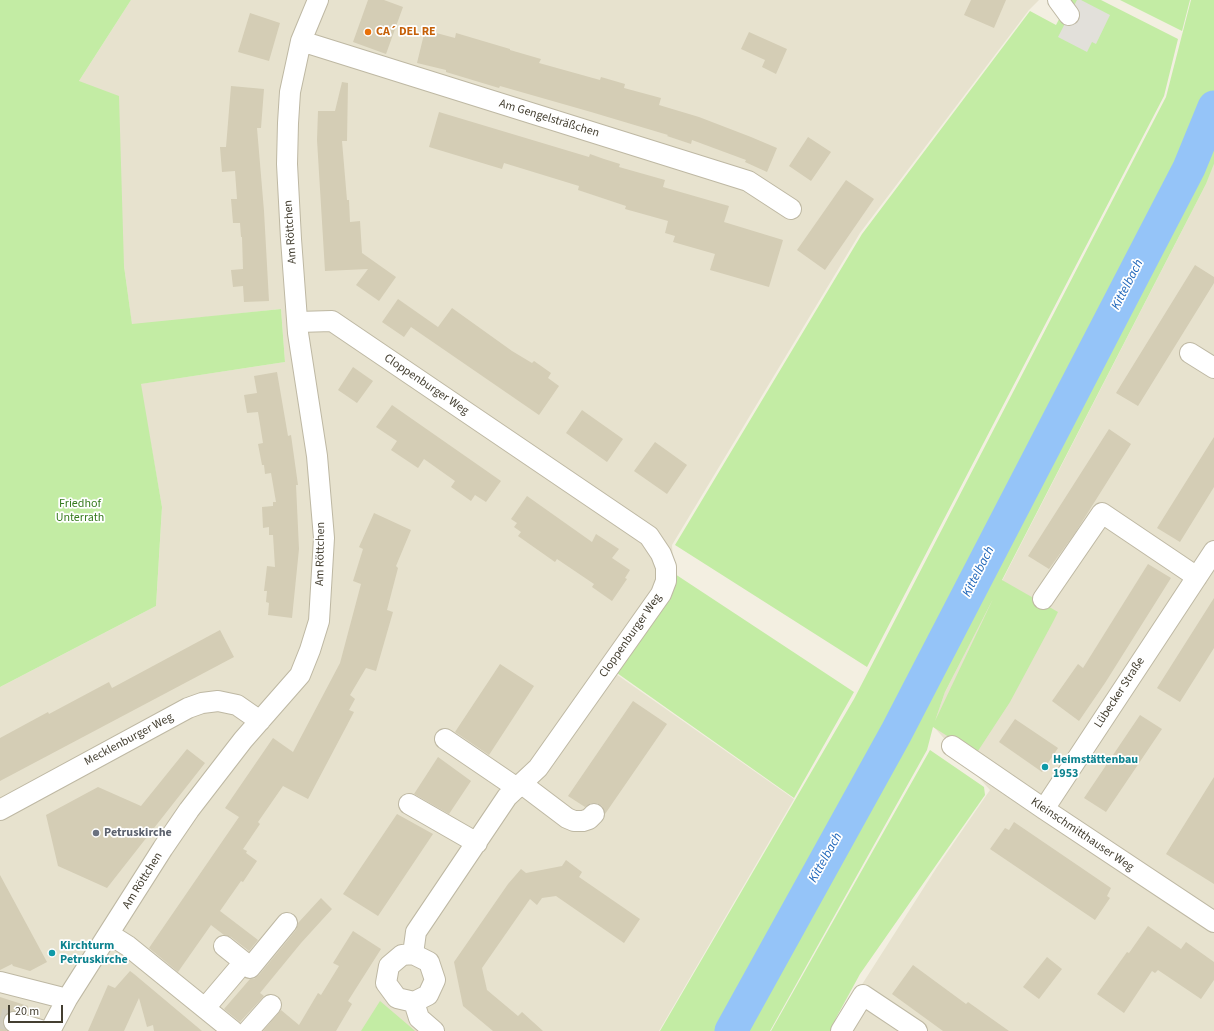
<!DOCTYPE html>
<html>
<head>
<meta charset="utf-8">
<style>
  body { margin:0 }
  #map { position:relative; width:1214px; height:1031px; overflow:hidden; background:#f3efe1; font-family:"Source Sans 3",sans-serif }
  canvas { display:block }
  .scale { position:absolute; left:8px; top:1005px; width:55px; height:18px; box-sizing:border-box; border:2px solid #443f31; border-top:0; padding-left:5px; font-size:12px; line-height:14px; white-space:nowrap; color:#443f31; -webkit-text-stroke:3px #fff; paint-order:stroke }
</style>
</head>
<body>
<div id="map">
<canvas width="1214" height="1031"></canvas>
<div class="scale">20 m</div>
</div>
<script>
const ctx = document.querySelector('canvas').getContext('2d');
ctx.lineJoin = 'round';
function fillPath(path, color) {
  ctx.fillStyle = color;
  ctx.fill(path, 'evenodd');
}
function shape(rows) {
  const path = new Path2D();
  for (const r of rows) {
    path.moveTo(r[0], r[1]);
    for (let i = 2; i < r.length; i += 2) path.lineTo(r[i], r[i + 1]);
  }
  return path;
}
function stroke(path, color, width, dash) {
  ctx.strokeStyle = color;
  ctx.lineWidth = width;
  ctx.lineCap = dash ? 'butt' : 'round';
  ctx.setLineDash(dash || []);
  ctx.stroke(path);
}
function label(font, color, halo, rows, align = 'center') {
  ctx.font = font + ' "Source Sans 3",sans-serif';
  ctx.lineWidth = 3.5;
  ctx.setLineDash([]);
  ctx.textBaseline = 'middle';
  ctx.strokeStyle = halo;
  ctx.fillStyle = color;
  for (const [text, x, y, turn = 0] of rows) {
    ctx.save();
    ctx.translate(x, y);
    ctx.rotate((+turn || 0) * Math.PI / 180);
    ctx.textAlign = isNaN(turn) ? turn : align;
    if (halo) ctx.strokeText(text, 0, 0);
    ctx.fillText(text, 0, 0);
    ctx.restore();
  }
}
const residential = shape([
  [131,0,1039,0,1029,10,860,233,672,545,674,574,616,674,794,799,659,1031,0,1031,0,687,156,606,162,507,140,384,285,362,281,309,132,325,124,266,79,81],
  [1214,164,1214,1031,834,1031,838,1022,937,867,990,790,933,726,945,692,1206,184]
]);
const green = shape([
  [0,0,131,0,79,81,119,96,124,266,132,324,281,309,285,362,141,384,162,507,156,606,0,687],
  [1069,0,1101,0,1178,39,1164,96,867,667,675,545,862,234,1030,11,1056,25],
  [1120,0,1190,0,1182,31],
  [1191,0,1214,0,1214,164,1206,184,1002,580,1058,612,1054,620,1010,702,976,754,933,727,927,750,770,1031,660,1031,854,699,1166,97],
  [993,599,935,721,945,692],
  [675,574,854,692,794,798,617,673,671,598],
  [930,750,984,787,985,795,860,974,836,1018,832,1031,771,1031],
  [380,1001,407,1024,415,1031,361,1031]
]);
const parking = shape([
  [1077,0,1081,0,1110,15,1096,44,1092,42,1087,52,1058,37]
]);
const river = shape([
  [731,1031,896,733,1189,168,1214,107]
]);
const building = shape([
  [368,0,384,0,403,7,386,54,353,42],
  [971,0,1006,0,994,28,964,15],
  [250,13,280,23,269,61,238,52],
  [425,30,455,38,456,33,510,49,510,50,541,59,539,63,600,80,601,77,625,84,624,88,661,98,659,105,699,117,751,137,777,148,767,172,745,162,746,160,692,140,691,144,667,136,668,135,591,112,500,86,499,88,489,85,446,72,446,70,417,63],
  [749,32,787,49,776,74,762,67,765,60,741,49],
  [342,82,348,83,347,141,342,141,347,200,349,200,350,222,360,221,362,253,396,277,379,301,356,285,368,269,325,271,317,140,318,111,335,111],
  [231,86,264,89,261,128,257,128,264,211,269,301,244,302,243,286,233,287,231,270,243,269,242,237,241,237,240,223,233,223,231,199,237,199,235,171,222,172,220,147,226,147],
  [439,112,589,157,590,154,604,159,620,164,619,167,665,180,663,187,729,206,724,222,783,240,769,287,710,270,715,254,673,242,675,236,665,233,668,221,625,209,626,206,578,190,579,186,504,163,502,169,429,147],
  [808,137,831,152,811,181,789,166],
  [846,180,874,199,825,270,797,250],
  [1195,265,1214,277,1214,283,1138,406,1116,393],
  [398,299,438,327,452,308,512,351,532,363,534,361,551,373,548,378,559,386,539,415,411,327,404,337,382,322],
  [353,367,373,381,357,403,338,390],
  [277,372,288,436,291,435,298,485,296,485,299,549,292,618,268,615,269,603,266,602,267,591,264,591,267,566,275,567,273,535,269,535,269,527,263,528,262,507,273,506,273,502,276,502,271,473,265,474,264,465,262,465,258,444,263,443,258,412,247,413,244,395,257,393,254,376],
  [392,405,501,481,486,502,475,495,471,501,451,487,455,481,424,459,418,468,391,450,397,441,376,427],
  [582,410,623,439,607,462,566,433],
  [1109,429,1131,444,1075,533,1049,569,1028,556],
  [1214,437,1214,487,1180,542,1157,528],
  [655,442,687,465,667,494,634,471],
  [527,496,592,542,596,534,619,549,612,558,630,570,625,578,627,579,612,601,592,587,594,584,557,559,555,562,518,536,521,532,514,527,517,523,511,519],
  [374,513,411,530,396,566,398,568,387,610,393,612,376,671,366,668,350,695,355,699,349,710,354,712,308,799,283,786,258,822,260,824,243,849,247,851,246,853,257,861,243,882,241,881,220,911,258,940,249,951,231,937,224,935,211,925,178,972,149,948,239,817,225,808,273,738,293,752,340,663,361,584,353,581,363,549,359,547],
  [1148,564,1171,578,1105,683,1079,721,1052,701,1078,664,1083,668],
  [1214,598,1214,648,1180,702,1157,688],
  [220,630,234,657,0,781,0,738,48,712,49,714,109,682,112,688],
  [500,664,534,686,489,755,455,732],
  [633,701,667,724,605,814,602,806,597,803,591,803,585,807,568,796],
  [1140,715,1162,729,1106,812,1084,798],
  [1015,719,1058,748,1042,772,999,742],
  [187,749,205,763,107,888,58,866,46,815,98,787,141,806],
  [438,757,471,781,449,814,414,794],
  [1214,777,1214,884,1166,854],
  [397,814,433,834,378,916,343,894],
  [1014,822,1111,888,1107,896,1110,898,1095,920,990,849,1005,828,1009,830],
  [566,860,582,872,579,877,640,919,624,943,556,896,542,898,537,905,530,899,482,968,487,990,518,1016,522,1012,543,1031,493,1031,463,1006,454,962,508,884,521,869,526,873,562,866],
  [0,875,47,962,30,971,13,966,12,964,0,970],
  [321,898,332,909,301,943,260,993,264,996,240,1022,224,1009,250,979,254,979,259,975,296,930,298,923],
  [1148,926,1181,949,1186,942,1214,962,1214,980,1201,999,1158,970,1155,973,1152,971,1124,1013,1097,994,1127,952,1129,953],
  [353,931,381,949,348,1001,352,1004,336,1031,263,1031,281,1010,299,1025,318,993,321,995,339,966,333,963],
  [1047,957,1062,969,1039,999,1023,987],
  [913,965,966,1004,968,1002,1009,1031,943,1031,892,994],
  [130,971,134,974,202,1031,154,1031,153,1025,147,1027,139,998,124,1031,88,1031,108,985,115,988],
  [0,997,28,1006,26,1014,12,1011,6,1014,3,1019,3,1024,7,1031,0,1031]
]);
const minorTunnel = shape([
  [0,1018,14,1022]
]);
const minor = shape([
  [1058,0,1069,15],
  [301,41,748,181,791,209],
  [298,322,332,321,649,536,661,554,666,567,666,581,661,594,538,768,507,797,416,932,413,954],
  [1190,353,1214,368],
  [1043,599,1102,513,1197,577],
  [445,739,517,788],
  [952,746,1044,809,1214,922],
  [522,784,567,818,574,821,583,821,589,819,594,814],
  [409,804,477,843],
  [1044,809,1214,551],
  [0,810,188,708,202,703,218,701,237,705,260,721],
  [109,934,128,946,233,1031],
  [413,954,429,962,435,980,428,995,414,1002,397,998,386,983,389,966,402,955,413,954],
  [244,962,250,968,287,923],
  [0,982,67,999],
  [414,1002,419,1018,434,1031],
  [205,1008,244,962,224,946],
  [14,1022,44,1031],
  [50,1031,67,999,163,848,189,810,243,740,300,675,310,650,319,621,324,538,317,456,298,333,291,239,287,164,288,123,290,92,301,41,318,0],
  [248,1031,271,1005],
  [841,1031,863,995,917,1031]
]);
const markers = [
  [368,32,4,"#e8710a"],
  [1045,767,4,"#0f9aa8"],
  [96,833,4,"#6b7280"],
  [52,953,4,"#0f9aa8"]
];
const foodNames = [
  ["CA´ DEL RE",376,32]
];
const streetNames = [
  ["Am Gengelsträßchen",549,119,17],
  ["Am Röttchen",291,232,-94],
  ["Cloppenburger Weg",426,385,34],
  ["Am Röttchen",321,554,-89],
  ["Cloppenburger Weg",631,636,-55],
  ["Lübecker Straße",1120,693,-57],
  ["Mecklenburger Weg",129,740,-28],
  ["Kleinschmitthauser Weg",1082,835,34],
  ["Am Röttchen",143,881,-58]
];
const parkNames = [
  ["Friedhof",80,504],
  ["Unterrath",80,518]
];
const cultureNames = [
  ["Heimstättenbau",1053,760],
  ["1953",1053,774],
  ["Kirchturm",60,946],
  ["Petruskirche",60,960]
];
const worshipNames = [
  ["Petruskirche",104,833]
];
const waterNames = [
  ["Kittelbach",1128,285,-63],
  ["Kittelbach",979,572,-63],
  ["Kittelbach",826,858,-61]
];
fillPath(residential, '#e7e2ce');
fillPath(green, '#c3eca4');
fillPath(parking, '#e2e0da');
stroke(river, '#95c4f8', 33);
fillPath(building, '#d4cdb5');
stroke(minorTunnel, '#d0ccbe', 20, [20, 10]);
stroke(minor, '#beb8a3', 22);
stroke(minor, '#fff', 20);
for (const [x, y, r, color] of markers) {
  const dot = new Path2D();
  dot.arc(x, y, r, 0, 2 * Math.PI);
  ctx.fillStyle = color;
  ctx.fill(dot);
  stroke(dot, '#fff', 1.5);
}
label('bold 12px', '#c56008', '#fff', foodNames, 'left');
label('12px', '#443f31', '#fff', streetNames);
label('12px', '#377b1f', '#fff', parkNames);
label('bold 12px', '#0d838f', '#fff', cultureNames, 'left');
label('bold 12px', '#5b616d', '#fff', worshipNames, 'left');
label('italic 13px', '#2067ba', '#fff', waterNames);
</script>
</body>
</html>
